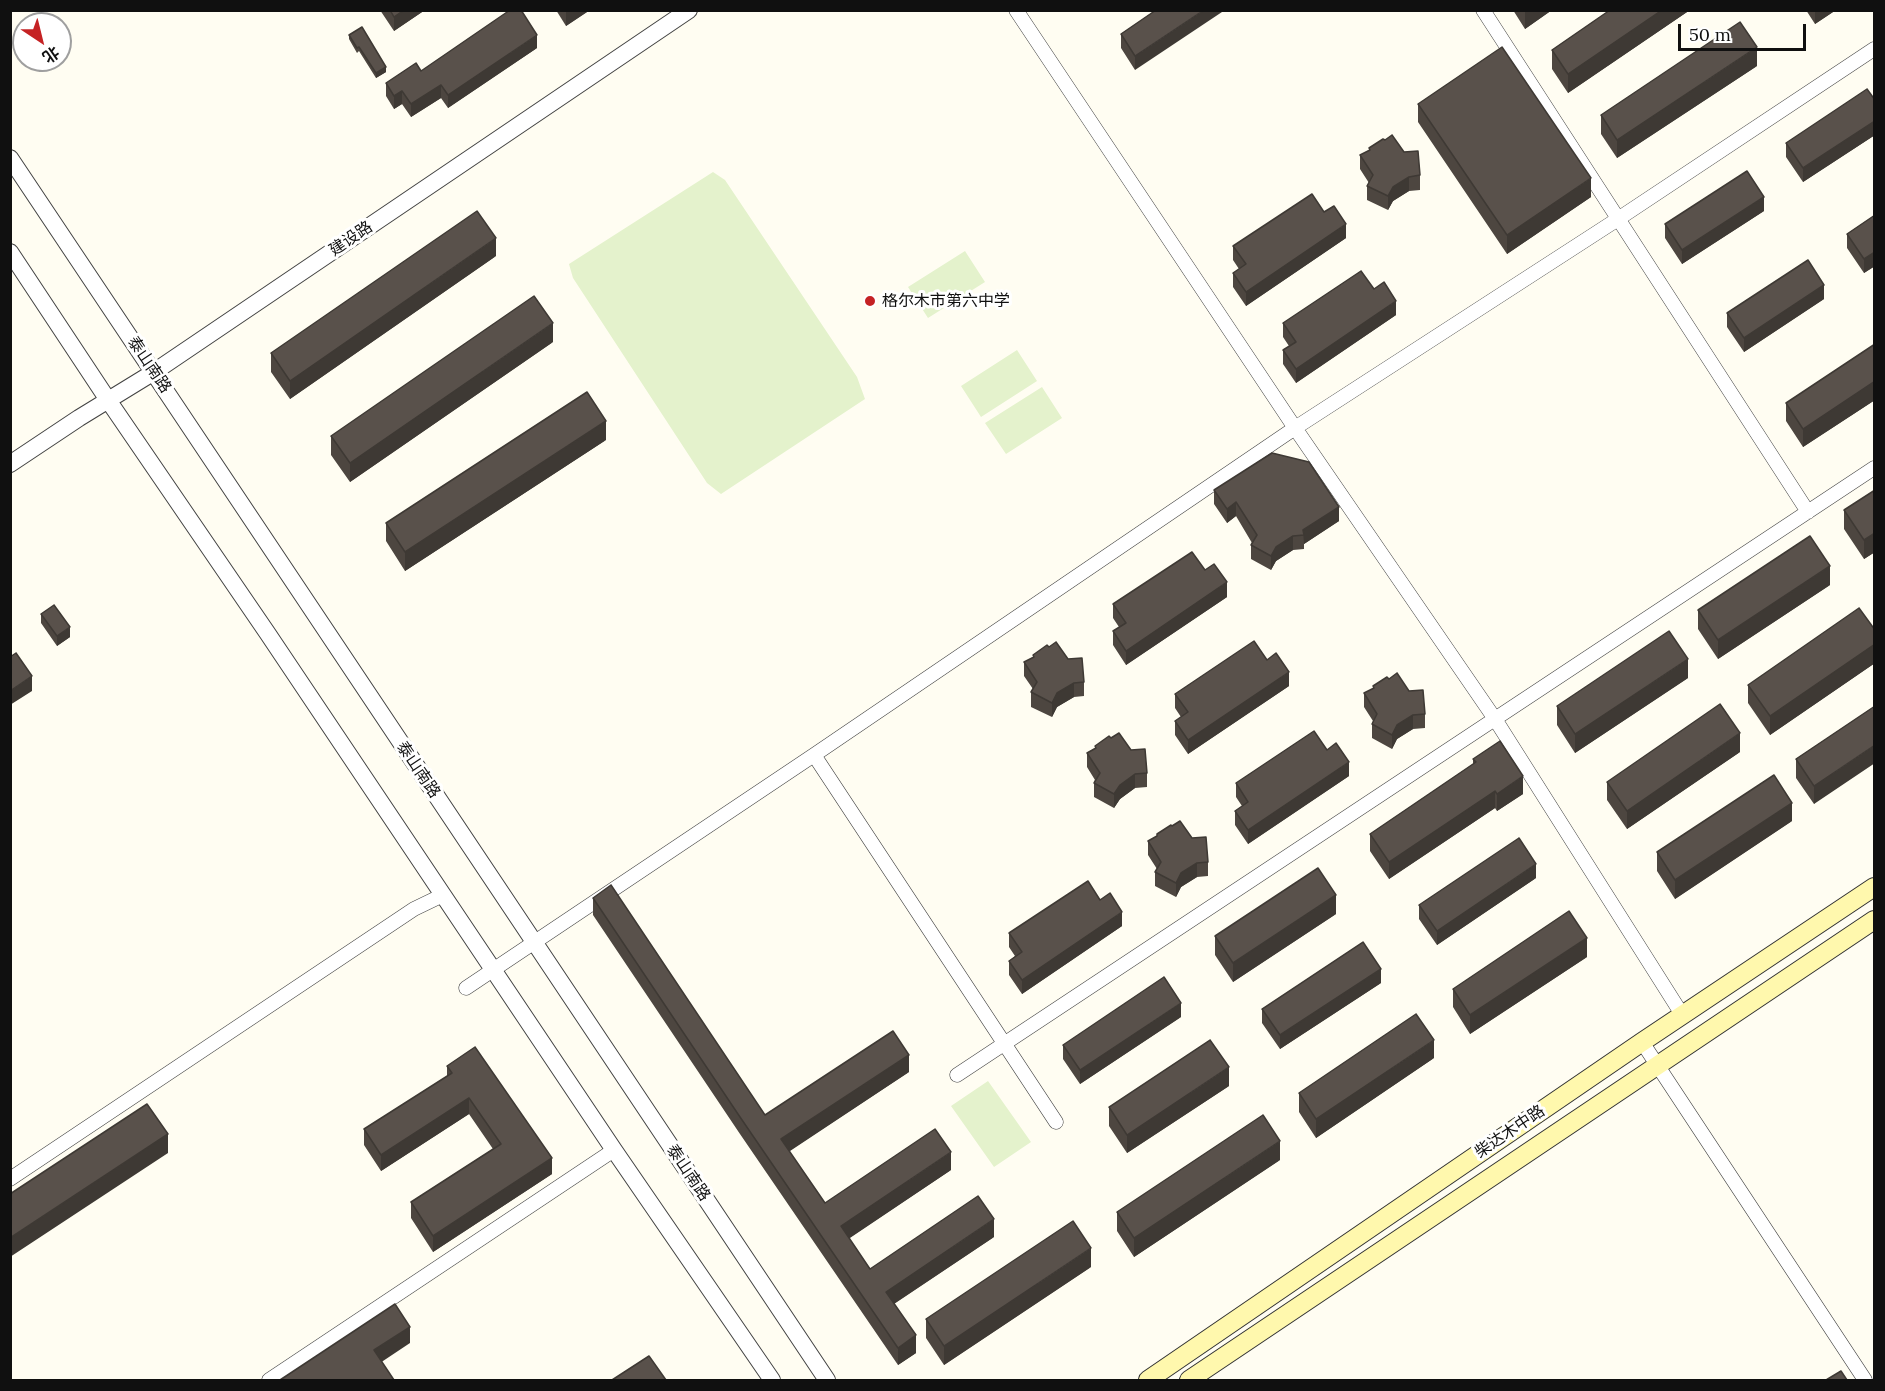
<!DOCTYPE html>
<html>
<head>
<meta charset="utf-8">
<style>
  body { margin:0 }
  #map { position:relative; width:1885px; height:1391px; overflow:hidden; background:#fffdf2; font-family:Lora,"Noto Sans SC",serif }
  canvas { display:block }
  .frame { position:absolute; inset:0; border:12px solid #101010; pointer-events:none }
  .north { position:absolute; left:12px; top:12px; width:60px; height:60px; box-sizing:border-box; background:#fff; border:2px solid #9f9f9f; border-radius:50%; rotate:145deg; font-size:16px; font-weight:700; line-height:24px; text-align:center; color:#101010 }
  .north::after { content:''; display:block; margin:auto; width:21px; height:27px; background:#c52224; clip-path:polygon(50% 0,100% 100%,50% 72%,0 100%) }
  .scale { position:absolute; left:1678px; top:24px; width:128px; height:27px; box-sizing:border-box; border:3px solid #101010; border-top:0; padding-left:8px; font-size:18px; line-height:21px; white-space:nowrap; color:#101010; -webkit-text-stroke:4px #fff; paint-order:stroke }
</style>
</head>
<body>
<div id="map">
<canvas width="1885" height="1391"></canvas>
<div class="frame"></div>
<div class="north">北</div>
<div class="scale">50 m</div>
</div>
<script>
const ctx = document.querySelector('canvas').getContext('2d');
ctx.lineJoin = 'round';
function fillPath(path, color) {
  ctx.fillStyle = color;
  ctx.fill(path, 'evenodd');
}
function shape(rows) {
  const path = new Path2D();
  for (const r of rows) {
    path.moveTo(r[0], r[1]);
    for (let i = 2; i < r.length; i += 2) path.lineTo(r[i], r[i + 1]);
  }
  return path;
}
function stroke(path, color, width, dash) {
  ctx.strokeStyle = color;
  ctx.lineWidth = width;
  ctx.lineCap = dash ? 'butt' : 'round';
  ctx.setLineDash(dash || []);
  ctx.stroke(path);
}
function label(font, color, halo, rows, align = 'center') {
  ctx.font = font + ' Lora,"Noto Sans SC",serif';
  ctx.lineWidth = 6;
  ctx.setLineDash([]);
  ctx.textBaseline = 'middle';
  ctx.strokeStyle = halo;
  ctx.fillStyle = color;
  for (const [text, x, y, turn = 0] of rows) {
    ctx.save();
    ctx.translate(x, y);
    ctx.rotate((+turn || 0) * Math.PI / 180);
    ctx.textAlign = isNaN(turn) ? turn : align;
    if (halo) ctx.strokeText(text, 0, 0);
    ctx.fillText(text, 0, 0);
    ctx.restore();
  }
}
const pitch = shape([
  [713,172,725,180,857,377,865,399,721,494,707,483,573,278,569,264],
  [965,251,985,282,928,318,908,287],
  [1017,350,1037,381,981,417,961,386],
  [1042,387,1062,418,1006,454,985,423],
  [988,1081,1031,1142,994,1167,951,1106]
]);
const minor = shape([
  [1016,10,1295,428,1495,719,1683,1016],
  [1483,10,1808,512],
  [814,755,1056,1122],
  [466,988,814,755,1295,428,1618,219,1874,49],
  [1642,1042,1865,1380],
  [957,1075,1874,468],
  [10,1179,414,909,443,895],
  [269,1380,614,1150]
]);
const tertiary = shape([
  [10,158,827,1380],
  [10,252,108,400,268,634,614,1150,772,1380],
  [10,464,79,418,154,372,689,10]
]);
const secondary = shape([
  [1148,1380,1642,1042,1874,887],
  [1189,1380,1874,920]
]);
const wall = shape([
  [380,10,425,10,394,31],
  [556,10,590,10,566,26],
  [1156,10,1135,70,1121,48,1121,34],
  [1513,10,1552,10,1525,29],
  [1610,10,1690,10,1568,93,1552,69,1552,50],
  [1806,10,1836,10,1815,24],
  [349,35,386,72,376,78,359,51,357,53,349,39],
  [537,48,448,108,441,98,411,117,402,104,394,109,386,96,386,83,421,71],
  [1757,66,1617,158,1601,134,1601,115],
  [1875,100,1875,135,1803,182,1786,157,1786,143],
  [1418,104,1591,197,1507,254,1418,122],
  [1369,148,1420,175,1420,190,1409,191,1393,201,1388,210,1367,200,1367,186,1369,183,1360,169,1360,155,1369,150],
  [1764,211,1682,264,1665,238,1665,224],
  [1324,212,1346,238,1246,306,1233,287,1233,273,1239,269,1233,260,1233,246],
  [1875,215,1875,266,1864,273,1847,248,1847,234],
  [496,256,290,399,271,372,271,353],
  [1374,289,1396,315,1296,383,1283,364,1283,350,1289,346,1283,337,1283,323],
  [1824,299,1744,352,1727,327,1727,313],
  [553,342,350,482,331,455,331,436],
  [1875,344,1875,400,1803,447,1786,421,1786,403],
  [606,440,405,571,386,541,386,523],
  [1214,490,1339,521,1304,544,1304,549,1293,550,1276,561,1271,570,1251,559,1251,545,1252,543,1236,516,1227,523,1214,504],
  [1875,490,1875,552,1864,559,1844,529,1844,510],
  [1205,570,1227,597,1126,665,1113,645,1113,631,1119,627,1113,618,1113,604],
  [1830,585,1718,659,1698,629,1698,610],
  [41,614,70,637,57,646,41,623],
  [1875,630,1875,663,1770,735,1748,703,1748,685],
  [1033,655,1084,682,1084,696,1074,697,1057,707,1052,717,1031,707,1031,692,1033,689,1024,676,1024,662,1033,657],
  [1267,660,1289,686,1188,754,1175,735,1175,721,1181,717,1175,708,1175,694],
  [1688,678,1575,753,1557,725,1557,706],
  [1373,686,1425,714,1425,728,1413,729,1397,739,1392,749,1372,738,1372,724,1373,721,1364,707,1364,693,1373,689],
  [1875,706,1814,804,1796,778,1796,759],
  [1111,738,1131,750,1147,773,1147,787,1135,788,1120,799,1114,808,1094,797,1094,783,1095,780,1087,767,1087,753,1095,748,1095,746],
  [1327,750,1349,776,1248,844,1235,825,1235,811,1242,806,1236,797,1236,783],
  [1740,752,1627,829,1607,800,1607,782],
  [1473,759,1523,794,1497,811,1495,808,1389,879,1370,851,1370,834,1473,764],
  [1792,821,1675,899,1657,871,1657,852],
  [1157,834,1208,862,1208,876,1197,877,1181,887,1176,897,1155,886,1155,872,1157,869,1148,855,1148,841,1157,836],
  [1536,878,1437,945,1419,919,1419,905],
  [593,898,765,1115,909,1072,789,1151,825,1203,951,1170,849,1238,870,1269,994,1237,894,1304,916,1353,898,1365,740,1134,593,915],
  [1100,900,1122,926,1022,994,1009,975,1009,961,1015,956,1009,947,1009,933],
  [1336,914,1233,982,1215,955,1215,936],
  [1587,957,1470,1034,1453,1007,1453,989],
  [1381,983,1280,1049,1262,1023,1262,1009],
  [1181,1017,1080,1084,1063,1059,1063,1045],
  [1434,1058,1316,1138,1299,1112,1299,1093],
  [447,1066,552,1174,433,1252,411,1218,411,1202,493,1149,469,1114,381,1171,364,1145,364,1129,447,1077],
  [1229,1086,1127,1153,1109,1126,1109,1107],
  [1280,1160,1134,1257,1117,1231,1117,1212],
  [1091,1267,944,1365,926,1338,926,1319]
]);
const shadedWall = shape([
  [404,10,425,10,394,31,394,17],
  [566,10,590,10,566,26],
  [1204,10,1225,10,1135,70,1135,56],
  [1525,10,1552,10,1525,29],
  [1662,10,1690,10,1568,93,1568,74],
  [1815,10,1836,10,1815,24],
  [537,35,537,48,448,108,448,95],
  [1757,47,1757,66,1617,158,1617,140],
  [386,67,386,72,376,78,376,73],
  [441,85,441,98,411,117,411,104],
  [402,91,402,104,394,109,394,96],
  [1875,121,1875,135,1803,182,1803,168],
  [1409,177,1409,191,1393,201,1388,210,1388,196,1393,187],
  [1591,178,1591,197,1507,254,1507,235],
  [1764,197,1764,211,1682,264,1682,250],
  [1346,224,1346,238,1246,306,1246,292],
  [496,238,496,256,290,399,290,381],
  [1875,252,1875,266,1864,273,1864,259],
  [1824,285,1824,299,1744,352,1744,338],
  [1396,301,1396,315,1296,383,1296,369],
  [553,323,553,342,350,482,350,463],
  [1875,381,1875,400,1803,447,1803,429],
  [606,421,606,440,405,571,405,552],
  [1236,502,1236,516,1227,523,1227,509],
  [1339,507,1339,521,1304,544,1303,530],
  [1875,533,1875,552,1864,559,1864,540],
  [1293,536,1293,550,1276,561,1271,570,1271,556,1276,547],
  [1830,566,1830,585,1718,659,1718,640],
  [1227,582,1227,597,1126,665,1126,651],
  [70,627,70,637,57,646,57,636],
  [1875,644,1875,663,1770,735,1770,716],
  [1688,659,1688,678,1575,753,1575,734],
  [1289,672,1289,686,1188,754,1188,740],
  [32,676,32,691,10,705,10,691],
  [1074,683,1074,697,1057,707,1052,717,1052,703,1057,693],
  [1413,715,1413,729,1397,739,1392,749,1392,735,1397,725],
  [1740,733,1740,752,1627,829,1627,811],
  [1875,745,1875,763,1814,804,1814,786],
  [1349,762,1349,776,1248,844,1248,830],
  [1135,774,1135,788,1120,799,1114,808,1114,794,1120,785],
  [1523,776,1523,794,1497,811,1497,794],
  [1495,791,1495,808,1389,879,1389,862],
  [1792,803,1792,821,1675,899,1675,880],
  [1197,863,1197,877,1181,887,1176,897,1176,883,1181,873],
  [1536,864,1536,878,1437,945,1437,931],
  [1336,895,1336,914,1233,982,1233,963],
  [1122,912,1122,926,1022,994,1022,980],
  [1587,938,1587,957,1470,1034,1470,1015],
  [1381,969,1381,983,1280,1049,1280,1035],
  [1181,1003,1181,1017,1080,1084,1080,1070],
  [1434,1040,1434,1058,1316,1138,1316,1119],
  [909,1055,909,1072,781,1157,781,1139],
  [1229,1067,1229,1086,1127,1153,1127,1135],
  [469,1098,469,1114,381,1171,381,1155],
  [168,1134,168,1153,10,1257,10,1238],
  [1280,1141,1280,1160,1134,1257,1134,1238],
  [951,1152,951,1170,841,1244,841,1226],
  [552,1158,552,1174,433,1252,433,1236],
  [994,1219,994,1237,886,1309,886,1292],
  [1091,1248,1091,1267,944,1365,944,1346],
  [410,1327,410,1343,374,1367,374,1350],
  [916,1335,916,1353,898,1365,898,1348]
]);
const building = shape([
  [390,10,404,10,394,17,390,10],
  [510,10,521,10,537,35,448,95,441,85,411,104,402,91,394,96,386,83,416,63,421,71,510,10],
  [1156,10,1204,10,1135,56,1121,34,1156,10],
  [1610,10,1662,10,1568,74,1552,50,1610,10],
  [1740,22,1757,47,1617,140,1601,115,1740,22],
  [362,27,386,67,376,73,359,47,357,48,349,35,362,27],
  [1502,47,1591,178,1507,235,1418,104,1502,47],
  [1867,89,1875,100,1875,121,1803,168,1786,143,1867,89],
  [1392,135,1404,152,1418,151,1420,175,1409,177,1393,187,1388,196,1367,186,1373,175,1360,155,1370,150,1369,148,1383,139,1385,140,1392,135],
  [1747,171,1764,197,1682,250,1665,224,1747,171],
  [1312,194,1324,212,1334,206,1346,224,1246,292,1233,273,1246,264,1233,246,1312,194],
  [477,211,496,238,290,381,271,353,477,211],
  [1875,215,1875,252,1864,259,1847,234,1875,215],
  [1808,260,1824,285,1744,338,1727,313,1808,260],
  [1361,271,1374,289,1384,282,1396,301,1296,369,1283,350,1296,342,1283,323,1361,271],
  [534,296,553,323,350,463,331,436,534,296],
  [1875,344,1875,381,1803,429,1786,403,1875,344],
  [587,392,606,421,405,552,386,523,587,392],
  [1272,453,1309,462,1339,507,1303,530,1304,535,1293,536,1276,547,1271,556,1251,545,1257,535,1236,502,1227,509,1214,490,1272,453],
  [1875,490,1875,533,1864,540,1844,510,1875,490],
  [1810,536,1830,566,1718,640,1698,610,1810,536],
  [1192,552,1205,570,1214,564,1227,582,1126,651,1113,631,1126,623,1113,604,1192,552],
  [54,605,70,627,57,636,41,614,54,605],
  [1859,608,1875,630,1875,644,1770,716,1748,685,1859,608],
  [1669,631,1688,659,1575,734,1557,706,1669,631],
  [1254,641,1267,660,1276,653,1289,672,1188,740,1175,721,1188,712,1175,694,1254,641],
  [1056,642,1068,659,1082,658,1084,682,1074,683,1057,693,1052,703,1031,692,1037,682,1024,662,1034,657,1033,655,1047,645,1049,647,1056,642],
  [16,653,32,676,10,691,10,657,16,653],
  [1397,673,1409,691,1423,690,1425,714,1413,715,1397,725,1392,735,1372,724,1377,714,1364,693,1374,688,1373,686,1387,677,1389,679,1397,673],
  [1720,704,1740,733,1627,811,1607,782,1720,704],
  [1875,706,1875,745,1814,786,1796,759,1875,706],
  [1314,731,1327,750,1336,743,1349,762,1248,830,1235,811,1248,802,1236,783,1314,731],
  [1119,733,1131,750,1145,749,1147,773,1135,774,1120,785,1114,794,1094,783,1100,773,1087,753,1096,748,1095,746,1109,736,1111,738,1119,733],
  [1500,741,1523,776,1497,794,1495,791,1389,862,1370,834,1476,762,1473,759,1500,741],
  [1774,775,1792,803,1675,880,1657,852,1774,775],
  [1180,821,1192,838,1206,837,1208,862,1197,863,1181,873,1176,883,1155,872,1161,862,1148,841,1157,836,1157,834,1171,825,1172,826,1180,821],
  [1519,838,1536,864,1437,931,1419,905,1519,838],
  [1318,868,1336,895,1233,963,1215,936,1318,868],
  [1088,881,1100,900,1110,893,1122,912,1022,980,1009,961,1022,952,1009,933,1088,881],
  [611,885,765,1115,893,1031,909,1055,781,1139,825,1203,935,1129,951,1152,841,1226,870,1269,978,1196,994,1219,886,1292,916,1335,898,1348,740,1117,593,898,611,885],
  [1569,911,1587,938,1470,1015,1453,989,1569,911],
  [1363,942,1381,969,1280,1035,1262,1009,1363,942],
  [1164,977,1181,1003,1080,1070,1063,1045,1164,977],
  [1416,1014,1434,1040,1316,1119,1299,1093,1416,1014],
  [1210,1040,1229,1067,1127,1135,1109,1107,1210,1040],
  [475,1047,552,1158,433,1236,411,1202,501,1144,469,1098,381,1155,364,1129,452,1073,447,1066,475,1047],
  [147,1104,168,1134,10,1238,10,1194,147,1104],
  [1263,1115,1280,1141,1134,1238,1117,1212,1263,1115],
  [1073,1221,1091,1248,944,1346,926,1319,1073,1221],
  [395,1304,410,1327,374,1350,394,1380,280,1380,395,1304],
  [649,1356,666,1380,612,1380,649,1356],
  [1841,1371,1847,1380,1826,1380,1841,1371]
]);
const markers = [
  [870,301,6,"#c52224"]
];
const streetNames = [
  ["建设路",351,239,-34],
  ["泰山南路",149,365,56],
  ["泰山南路",418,770,56],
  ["柴达木中路",1510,1132,-34],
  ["泰山南路",688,1173,56]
];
const poiNames = [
  ["格尔木市第六中学",882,301]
];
fillPath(pitch, '#e4f2cc');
stroke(minor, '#434343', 15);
stroke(tertiary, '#434343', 18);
stroke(secondary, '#323232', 20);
stroke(minor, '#fff', 14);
stroke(tertiary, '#fff', 16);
stroke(secondary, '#fff8ad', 18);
fillPath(wall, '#4d4640');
fillPath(shadedWall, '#3e3934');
fillPath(building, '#59514b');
stroke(building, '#3e3934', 1.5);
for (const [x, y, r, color] of markers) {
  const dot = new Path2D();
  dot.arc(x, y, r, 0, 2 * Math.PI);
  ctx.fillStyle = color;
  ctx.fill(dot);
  stroke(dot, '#fff', 2);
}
label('16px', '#101010', '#fff', streetNames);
label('16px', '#101010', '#fff', poiNames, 'left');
</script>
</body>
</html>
